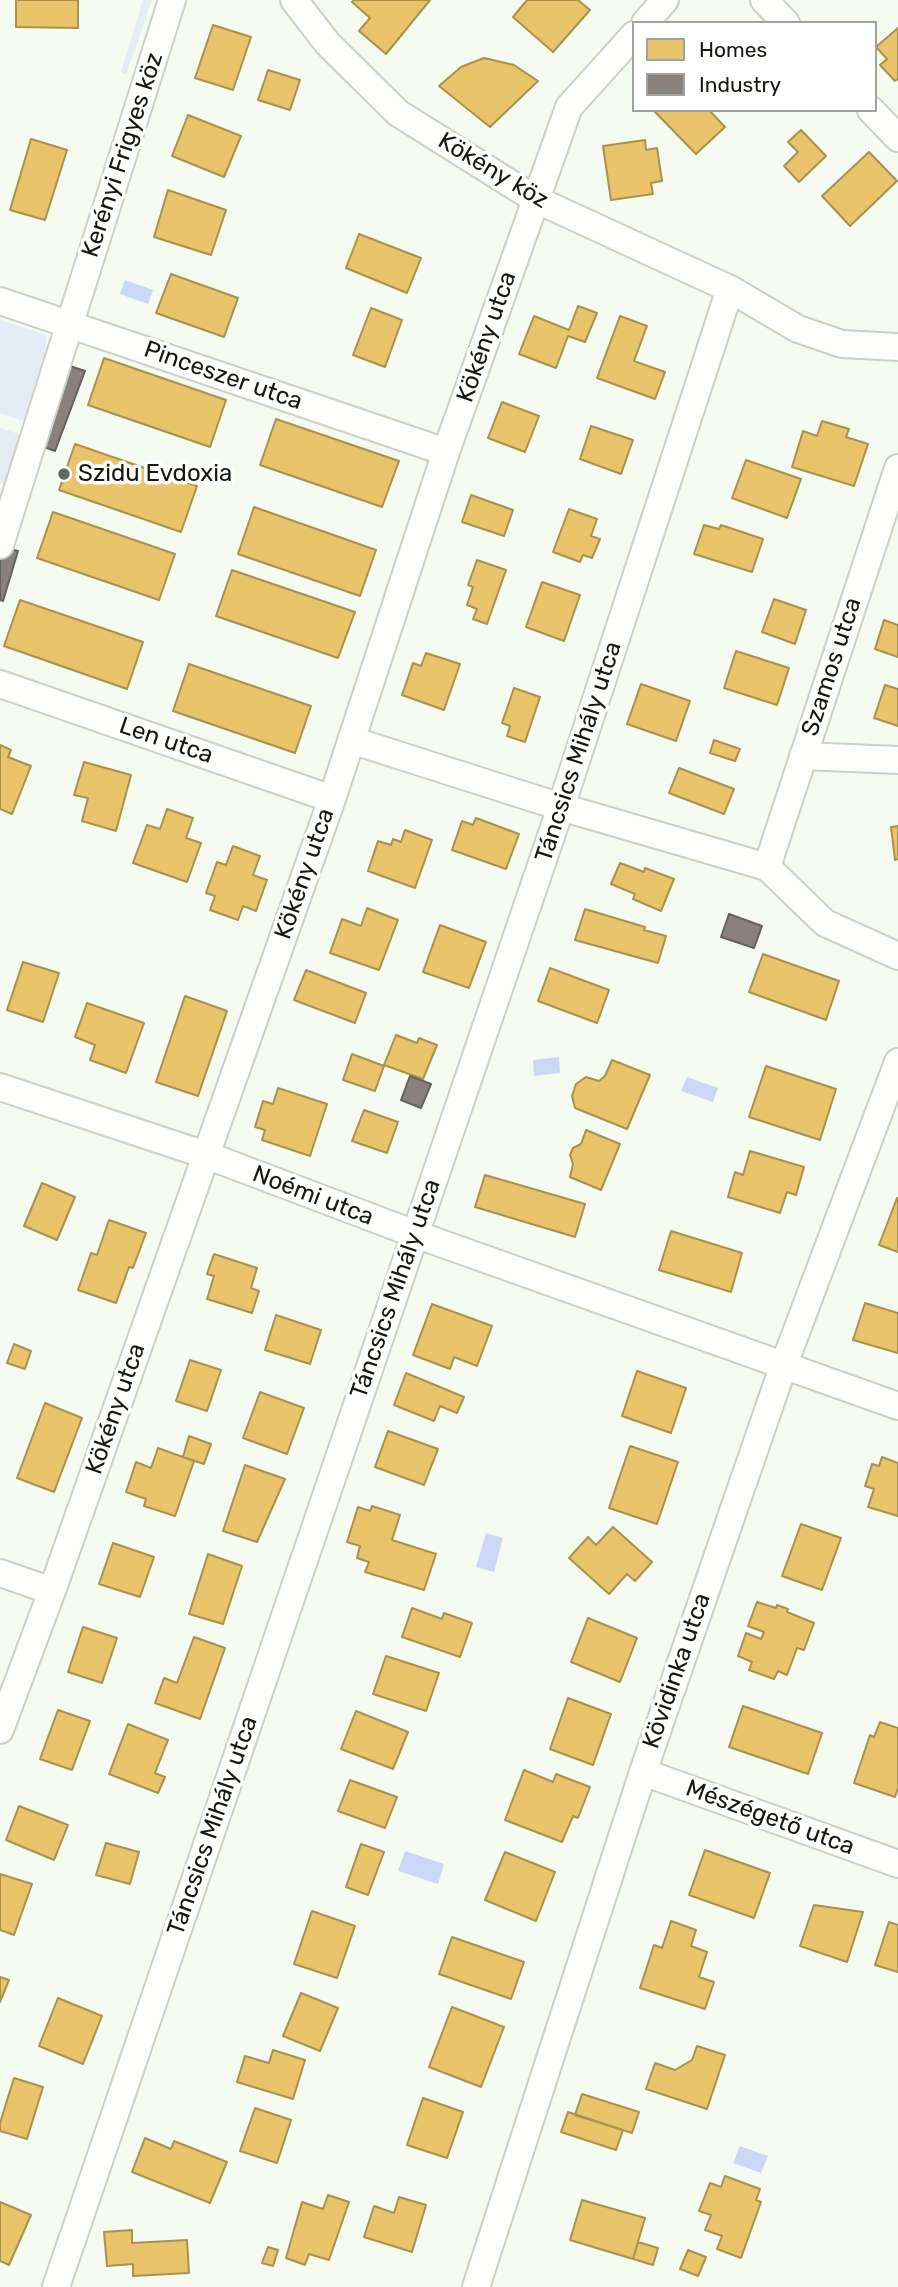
<!DOCTYPE html>
<html>
<head>
<meta charset="utf-8">
<style>
  body { margin:0 }
  #map { position:relative; width:898px; height:2287px; overflow:hidden; background:#f5fbf0; font-family:Rubik,sans-serif }
  canvas { display:block }
  .legend { position:absolute; left:632px; top:21px; width:245px; height:91px; box-sizing:border-box; background:#fff; border:2px solid #a1a39f; margin:0; padding:9px 12px; list-style:none; font-size:21px; color:#13190e }
  .legend li { display:flex; align-items:center; gap:14px; height:35px }
  .legend b { width:35px; border:2px solid #a1a39f }
</style>
</head>
<body>
<div id="map">
<canvas width="898" height="2287"></canvas>
<ul class="legend">
<li><b style="height:19px;background:#e9c46a"></b>Homes</li>
<li><b style="height:19px;background:#8a817c"></b>Industry</li>
</ul>
</div>
<script>
const ctx = document.querySelector('canvas').getContext('2d');
ctx.lineJoin = 'round';
function fillPath(path, color) {
  ctx.fillStyle = color;
  ctx.fill(path, 'evenodd');
}
function shape(rows) {
  const path = new Path2D();
  for (const r of rows) {
    path.moveTo(r[0], r[1]);
    for (let i = 2; i < r.length; i += 2) path.lineTo(r[i], r[i + 1]);
  }
  return path;
}
function stroke(path, color, width, dash) {
  ctx.strokeStyle = color;
  ctx.lineWidth = width;
  ctx.lineCap = dash ? 'butt' : 'round';
  ctx.setLineDash(dash || []);
  ctx.stroke(path);
}
function label(font, color, halo, rows, align = 'center') {
  ctx.font = font + ' Rubik,sans-serif';
  ctx.lineWidth = 7;
  ctx.setLineDash([]);
  ctx.textBaseline = 'middle';
  ctx.strokeStyle = halo;
  ctx.fillStyle = color;
  for (const [text, x, y, turn = 0] of rows) {
    ctx.save();
    ctx.translate(x, y);
    ctx.rotate((+turn || 0) * Math.PI / 180);
    ctx.textAlign = isNaN(turn) ? turn : align;
    if (halo) ctx.strokeText(text, 0, 0);
    ctx.fillText(text, 0, 0);
    ctx.restore();
  }
}
const green = shape([
  [143,0,152,0,126,75,121,72],
  [0,320,47,335,44,361,23,421,0,413],
  [0,428,25,436,9,486,0,483]
]);
const water = shape([
  [125,280,153,290,148,304,120,294],
  [559,1057,560,1073,534,1076,533,1060],
  [687,1077,718,1088,713,1102,681,1091],
  [486,1533,503,1538,494,1572,476,1567],
  [405,1851,444,1864,438,1884,398,1871],
  [740,2146,768,2156,761,2173,733,2163]
]);
const homes = shape([
  [16,0,78,0,78,28,16,27,16,0],
  [354,0,430,0,386,54,359,31,370,18,352,2,354,0],
  [527,0,578,0,590,10,553,52,513,17,527,0],
  [213,25,251,37,233,90,195,78,213,25],
  [898,28,898,79,895,81,880,65,887,59,876,47,898,28],
  [484,58,514,65,538,81,490,127,439,86,461,67,484,58],
  [268,70,300,80,290,110,258,100,268,70],
  [656,110,709,110,725,127,696,154,655,112,656,110],
  [188,115,241,136,224,177,172,156,188,115],
  [801,130,826,156,799,182,784,166,798,152,788,142,801,130],
  [31,139,67,150,45,220,10,210,31,139],
  [645,140,646,150,657,148,662,181,651,183,653,194,611,200,603,146,645,140],
  [869,152,897,181,850,226,822,196,869,152],
  [168,190,226,210,211,255,154,237,168,190],
  [359,234,421,258,407,293,346,268,359,234],
  [171,274,238,298,224,337,156,313,171,274],
  [578,306,597,313,585,342,568,336,556,368,519,354,534,316,569,330,578,306],
  [371,308,402,320,385,367,353,355,371,308],
  [620,316,647,326,634,361,665,372,655,399,597,378,620,316],
  [104,358,226,400,210,447,88,405,104,358],
  [502,402,539,416,525,452,488,438,502,402],
  [276,419,399,461,382,507,260,465,276,419],
  [822,421,849,429,846,437,868,444,854,486,792,467,803,431,817,436,822,421],
  [591,426,633,440,621,474,580,459,591,426],
  [75,444,197,486,181,532,59,490,75,444],
  [746,460,801,479,787,518,732,498,746,460],
  [471,495,513,510,504,536,462,522,471,495],
  [254,507,376,550,360,596,238,554,254,507],
  [569,509,597,519,591,536,600,539,592,558,583,555,580,562,553,552,569,509],
  [53,512,175,554,159,600,37,558,53,512],
  [704,525,719,529,721,525,763,539,752,572,694,554,704,525],
  [477,560,506,570,487,624,473,619,477,609,467,605,473,587,468,585,477,560],
  [232,570,355,612,338,658,216,616,232,570],
  [542,582,580,595,564,641,526,627,542,582],
  [774,599,806,610,795,644,762,632,774,599],
  [20,600,143,642,127,689,4,646,20,600],
  [884,620,898,625,898,657,875,649,884,620],
  [736,651,789,668,777,705,724,688,736,651],
  [426,653,460,664,444,710,402,695,413,663,421,666,426,653],
  [189,664,311,706,295,753,173,711,189,664],
  [641,684,690,701,676,741,627,724,641,684],
  [885,685,898,689,898,726,874,718,885,685],
  [514,688,540,697,525,742,507,736,510,726,502,723,514,688],
  [714,740,740,749,735,761,710,753,714,740],
  [0,745,11,750,8,757,31,766,12,814,0,809,0,745],
  [84,762,131,775,116,831,82,821,88,798,74,795,84,762],
  [679,768,734,789,724,814,669,793,679,768],
  [167,809,193,818,186,838,201,843,187,882,133,863,147,825,160,829,167,809],
  [476,818,519,834,506,869,452,850,462,821,473,825,476,818],
  [898,826,898,859,895,860,891,827,898,826],
  [405,830,432,840,415,888,368,871,378,841,391,845,393,839,401,842,405,830],
  [233,846,260,856,253,875,267,880,256,911,243,906,238,920,210,910,215,896,206,893,217,862,226,865,233,846],
  [620,863,644,872,645,868,674,879,661,911,633,899,635,894,611,884,620,863],
  [367,908,398,920,379,970,330,953,342,919,361,926,367,908],
  [585,909,645,927,644,930,666,936,658,963,575,940,585,909],
  [440,925,486,942,469,988,423,972,440,925],
  [763,954,839,981,826,1020,749,992,763,954],
  [23,962,59,973,43,1022,7,1010,23,962],
  [550,968,609,990,597,1023,538,1001,550,968],
  [306,970,366,993,355,1023,294,1000,306,970],
  [185,996,227,1011,198,1096,156,1082,185,996],
  [87,1003,144,1023,126,1073,90,1060,95,1045,75,1037,87,1003],
  [396,1035,417,1043,419,1038,437,1045,423,1079,384,1065,396,1035],
  [352,1054,384,1066,375,1091,343,1080,352,1054],
  [612,1060,650,1075,627,1129,575,1108,572,1096,576,1084,586,1077,599,1081,605,1076,612,1060],
  [766,1066,836,1089,820,1140,749,1117,766,1066],
  [278,1088,327,1104,310,1156,262,1140,265,1130,255,1127,263,1101,273,1104,278,1088],
  [364,1110,398,1122,387,1153,352,1141,364,1110],
  [586,1130,620,1144,601,1190,570,1177,573,1164,570,1155,573,1148,581,1144,586,1130],
  [750,1151,804,1167,796,1195,787,1192,780,1213,728,1197,735,1172,743,1175,750,1151],
  [485,1175,585,1204,575,1237,475,1207,485,1175],
  [42,1183,75,1197,57,1240,24,1226,42,1183],
  [897,1198,898,1199,898,1252,879,1245,897,1198],
  [109,1220,146,1233,133,1268,129,1267,116,1303,78,1290,91,1253,97,1255,109,1220],
  [671,1231,742,1253,731,1292,659,1270,671,1231],
  [214,1254,257,1268,251,1288,259,1291,252,1313,207,1299,214,1276,207,1274,214,1254],
  [865,1303,898,1313,898,1353,853,1340,865,1303],
  [432,1304,492,1326,477,1366,454,1357,450,1369,413,1355,432,1304],
  [276,1315,321,1330,310,1364,265,1350,276,1315],
  [14,1344,31,1351,25,1369,7,1363,14,1344],
  [190,1360,221,1370,207,1411,176,1401,190,1360],
  [637,1371,686,1388,671,1433,622,1416,637,1371],
  [406,1373,464,1397,457,1413,440,1406,434,1421,394,1405,406,1373],
  [260,1392,304,1408,287,1454,243,1438,260,1392],
  [45,1403,82,1418,54,1492,17,1478,45,1403],
  [388,1431,438,1449,424,1485,375,1467,388,1431],
  [189,1436,211,1444,204,1464,183,1457,189,1436],
  [630,1446,678,1462,657,1524,609,1508,630,1446],
  [158,1448,194,1461,175,1516,144,1506,146,1499,126,1492,136,1462,151,1468,158,1448],
  [882,1457,898,1463,898,1516,868,1507,874,1489,865,1486,872,1464,879,1466,882,1457],
  [245,1465,285,1479,257,1542,223,1531,245,1465],
  [372,1506,400,1515,392,1540,436,1554,424,1590,365,1572,369,1562,357,1558,360,1546,347,1542,358,1507,370,1511,372,1506],
  [801,1524,841,1538,822,1590,782,1576,801,1524],
  [613,1527,652,1562,635,1581,627,1574,609,1594,569,1558,588,1537,596,1545,613,1527],
  [113,1543,154,1557,140,1597,99,1584,113,1543],
  [208,1554,242,1566,223,1624,189,1614,208,1554],
  [757,1602,776,1608,777,1605,788,1609,787,1612,814,1623,804,1650,797,1648,787,1675,778,1671,774,1679,749,1670,752,1662,738,1656,746,1633,761,1639,764,1632,748,1626,757,1602],
  [412,1608,442,1619,444,1613,472,1623,460,1657,402,1637,412,1608],
  [588,1618,637,1638,620,1682,571,1662,588,1618],
  [83,1627,117,1638,102,1683,68,1672,83,1627],
  [194,1637,225,1648,200,1719,155,1703,164,1678,177,1683,194,1637],
  [386,1656,439,1673,426,1711,373,1694,386,1656],
  [568,1698,611,1714,593,1765,550,1749,568,1698],
  [743,1706,822,1733,808,1774,729,1747,743,1706],
  [58,1710,90,1721,72,1770,40,1759,58,1710],
  [356,1711,408,1732,393,1769,341,1749,356,1711],
  [880,1722,898,1728,898,1788,895,1797,854,1783,870,1735,874,1737,880,1722],
  [128,1724,168,1740,155,1773,165,1777,158,1793,109,1774,128,1724],
  [524,1770,553,1782,556,1774,590,1787,578,1818,573,1816,562,1842,505,1820,524,1770],
  [350,1780,397,1797,385,1828,338,1811,350,1780],
  [19,1806,68,1825,54,1860,6,1840,19,1806],
  [106,1843,139,1852,130,1884,96,1875,106,1843],
  [361,1844,384,1852,368,1895,346,1887,361,1844],
  [705,1850,770,1873,754,1918,689,1895,705,1850],
  [505,1852,555,1872,536,1921,485,1900,505,1852],
  [0,1874,32,1884,14,1935,0,1930,0,1874],
  [814,1905,863,1912,847,1962,800,1946,814,1905],
  [312,1911,355,1926,337,1978,294,1964,312,1911],
  [671,1921,696,1930,691,1946,707,1952,699,1977,714,1982,705,2009,640,1988,654,1945,662,1948,671,1921],
  [889,1922,898,1925,898,1972,875,1965,889,1922],
  [452,1937,524,1962,511,1999,439,1974,452,1937],
  [0,1977,9,1980,0,2002,0,1977],
  [301,1993,338,2008,320,2051,283,2036,301,1993],
  [58,1998,102,2016,83,2064,39,2046,58,1998],
  [452,2007,504,2027,481,2087,429,2067,452,2007],
  [697,2046,725,2055,707,2109,646,2089,655,2063,675,2070,692,2060,697,2046],
  [273,2050,305,2060,293,2099,237,2082,245,2056,269,2063,273,2050],
  [14,2078,43,2087,27,2139,0,2131,0,2123,14,2078],
  [582,2094,639,2112,632,2133,575,2115,582,2094],
  [423,2098,463,2112,447,2158,407,2145,423,2098],
  [255,2108,291,2120,277,2163,240,2151,255,2108],
  [568,2112,623,2130,616,2150,561,2132,568,2112],
  [145,2138,171,2149,174,2141,227,2162,210,2203,132,2172,145,2138],
  [725,2176,760,2189,756,2200,761,2202,741,2258,717,2249,722,2236,705,2230,711,2215,699,2211,710,2183,721,2187,725,2176],
  [328,2195,349,2202,329,2260,309,2254,305,2265,286,2258,302,2202,323,2209,328,2195],
  [399,2197,426,2205,412,2252,364,2237,374,2206,394,2213,399,2197],
  [582,2200,645,2218,633,2259,570,2240,582,2200],
  [0,2202,31,2215,9,2265,0,2261,0,2202],
  [132,2230,132,2243,187,2240,189,2273,133,2276,133,2264,107,2266,104,2232,132,2230],
  [638,2242,658,2248,653,2265,633,2259,638,2242],
  [268,2247,278,2250,273,2266,262,2263,268,2247],
  [688,2250,706,2257,698,2276,680,2269,688,2250]
]);
const industry = shape([
  [67,365,85,371,55,451,38,445,67,365],
  [2,547,18,551,3,601,0,600,0,554,2,547],
  [729,914,762,926,754,948,721,937,729,914],
  [410,1076,431,1084,421,1108,401,1100,410,1076]
]);
const minor = shape([
  [294,0,328,44,398,113,535,199,730,289,798,329,842,344,898,347],
  [764,0,786,23],
  [645,23,665,0],
  [871,110,898,138],
  [0,301,446,452],
  [0,545,172,0],
  [0,684,332,799],
  [351,740,561,807,767,867,825,923,898,956],
  [803,756,898,760],
  [767,867,898,468],
  [0,1087,206,1155,415,1234,898,1406],
  [0,1573,52,1591],
  [0,1730,52,1591,332,799,446,452,569,107,634,35],
  [643,1772,898,1864],
  [56,2287,561,807,730,289],
  [476,2287,643,1772,783,1367,898,1062]
]);
const markers = [
  [64,474,7,"#62685d"]
];
const streetNames = [
  ["Kerényi Frigyes köz",123,155,-72],
  ["Kökény köz",493,171,31],
  ["Kökény utca",487,337,-71],
  ["Pinceszer utca",223,376,19],
  ["Szamos utca",832,667,-72],
  ["Len utca",166,741,19],
  ["Táncsics Mihály utca",579,752,-72],
  ["Kökény utca",305,874,-71],
  ["Noémi utca",313,1196,21],
  ["Táncsics Mihály utca",396,1289,-71],
  ["Kökény utca",116,1409,-71],
  ["Kövidinka utca",677,1671,-71],
  ["Mészégető utca",770,1818,20],
  ["Táncsics Mihály utca",213,1826,-71]
];
const poiNames = [
  ["Szidu Evdoxia",78,474]
];
fillPath(green, '#e4ecf6');
fillPath(water, '#cbd7f6');
fillPath(homes, '#e9c46a');
stroke(homes, '#a9914e', 2);
fillPath(industry, '#8a817c');
stroke(industry, '#66625b', 2);
stroke(minor, '#cbd1c6', 30);
stroke(minor, '#fefefd', 26);
for (const [x, y, r, color] of markers) {
  const dot = new Path2D();
  dot.arc(x, y, r, 0, 2 * Math.PI);
  ctx.fillStyle = color;
  ctx.fill(dot);
  stroke(dot, '#fff', 2.5);
}
label('24px', '#13190e', '#fff', streetNames);
label('24px', '#13190e', '#fff', poiNames, 'left');
</script>
</body>
</html>
